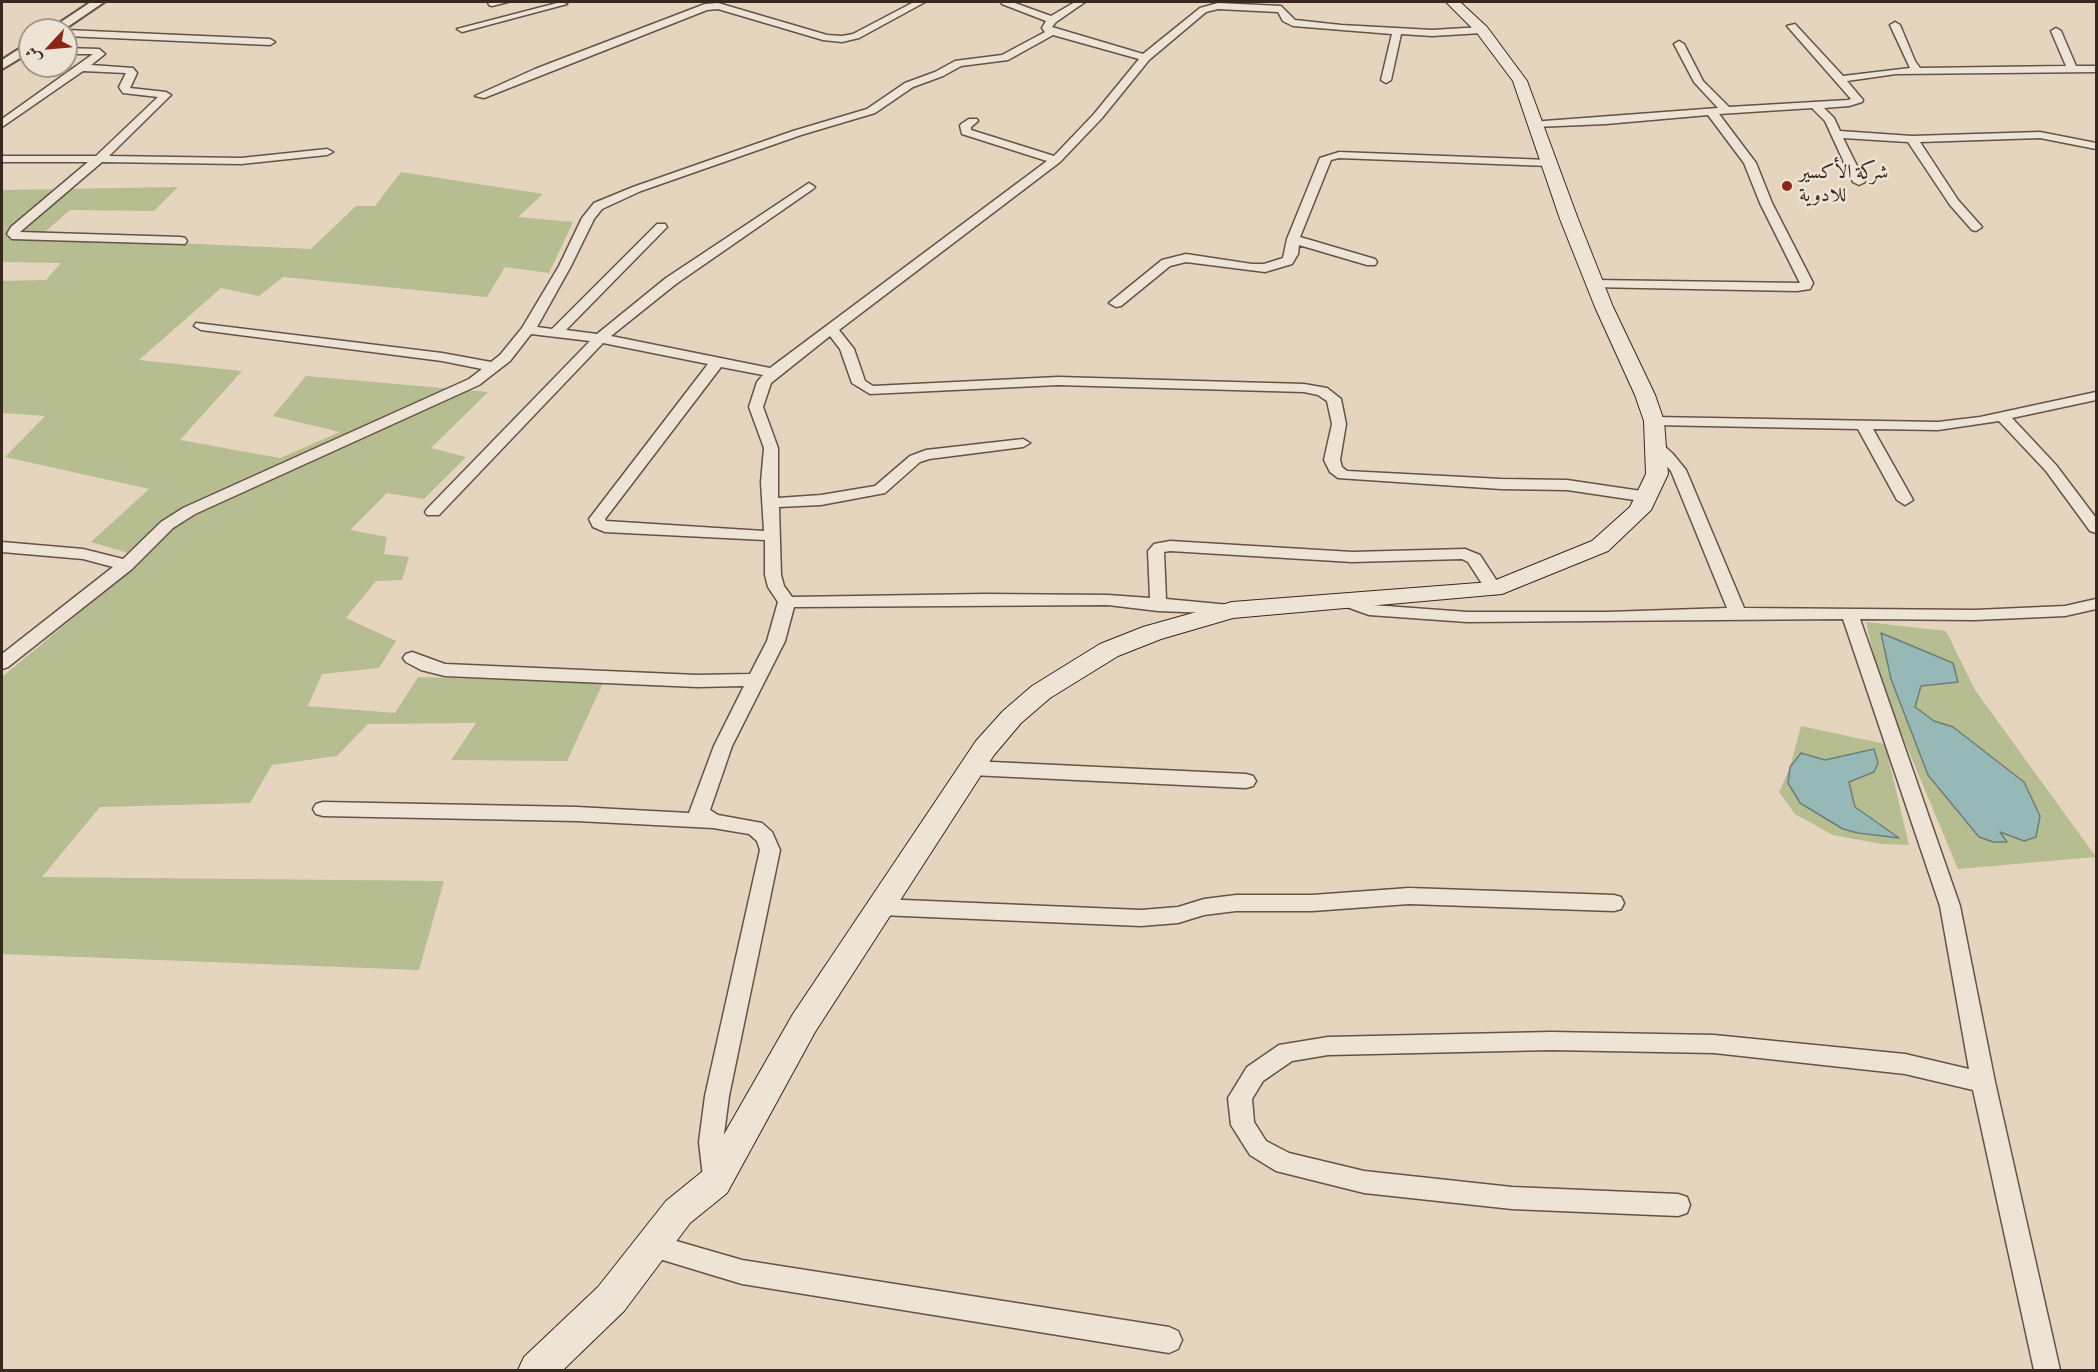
<!DOCTYPE html>
<html>
<head>
<meta charset="utf-8">
<style>
  body { margin:0 }
  #map { position:relative; width:2098px; height:1372px; overflow:hidden; background:#e5d5be; font-family:"IM FELL DW Pica",Amiri,serif }
  canvas { display:block }
  .frame { position:absolute; inset:0; border:3px solid #382820; pointer-events:none }
  .north { position:absolute; left:18px; top:18px; width:60px; height:60px; box-sizing:border-box; background:#eee4d5; border:2px solid #a5998d; border-radius:50%; rotate:244deg; font-size:16px; font-weight:700; line-height:24px; text-align:center; color:#382820 }
  .north::after { content:''; display:block; margin:auto; width:21px; height:27px; background:#8f2418; clip-path:polygon(50% 0,100% 100%,50% 72%,0 100%) }
</style>
</head>
<body>
<div id="map">
<canvas width="2098" height="1372"></canvas>
<div class="frame"></div>
<div class="north">ش</div>
</div>
<script>
const ctx = document.querySelector('canvas').getContext('2d');
ctx.lineJoin = 'round';
function fillPath(path, color) {
  ctx.fillStyle = color;
  ctx.fill(path, 'evenodd');
}
function shape(rows) {
  const path = new Path2D();
  for (const r of rows) {
    path.moveTo(r[0], r[1]);
    for (let i = 2; i < r.length; i += 2) path.lineTo(r[i], r[i + 1]);
  }
  return path;
}
function stroke(path, color, width, dash) {
  ctx.strokeStyle = color;
  ctx.lineWidth = width;
  ctx.lineCap = dash ? 'butt' : 'round';
  ctx.setLineDash(dash || []);
  ctx.stroke(path);
}
function label(font, color, halo, rows, align = 'center') {
  ctx.font = font + ' "IM FELL DW Pica",Amiri,serif';
  ctx.lineWidth = 5;
  ctx.setLineDash([]);
  ctx.textBaseline = 'middle';
  ctx.strokeStyle = halo;
  ctx.fillStyle = color;
  for (const [text, x, y, turn = 0] of rows) {
    ctx.save();
    ctx.translate(x, y);
    ctx.rotate((+turn || 0) * Math.PI / 180);
    ctx.textAlign = isNaN(turn) ? turn : align;
    if (halo) ctx.strokeText(text, 0, 0);
    ctx.fillText(text, 0, 0);
    ctx.restore();
  }
}
const green = shape([
  [401,172,543,194,518,217,573,222,549,273,505,267,487,297,283,277,259,296,221,288,139,360,242,371,180,440,280,458,340,432,273,416,306,376,488,392,431,448,466,457,424,499,387,493,350,530,387,537,384,554,409,557,402,580,376,581,346,618,396,641,379,668,322,674,308,706,395,713,418,677,603,683,567,761,451,760,476,723,368,724,337,756,272,765,250,803,100,807,42,877,444,881,419,970,2,954,2,677,145,558,91,542,149,489,5,457,45,416,2,413,2,281,46,280,61,263,2,262,2,190,178,187,154,211,70,210,39,237,311,249,356,206,375,206],
  [1866,622,1946,631,1975,690,2096,857,1958,869,1879,680],
  [1801,726,1885,744,1909,845,1881,844,1833,835,1795,814,1779,792,1790,767]
]);
const water = shape([
  [1881,633,1953,663,1958,682,1921,686,1915,707,1934,721,1953,727,2024,782,2040,816,2036,837,2024,841,2000,832,2007,842,1993,842,1979,837,1928,775,1891,679,1881,633],
  [1874,749,1878,763,1874,772,1849,782,1855,807,1899,838,1858,833,1843,829,1800,803,1788,783,1790,767,1801,753,1825,760,1874,749]
]);
const minor = shape([
  [488,2,508,2,492,6,489,5,488,2],
  [561,2,567,4,462,32,457,29,561,2],
  [914,2,925,2,859,38,842,42,823,40,718,9,707,10,484,98,475,96,535,69,705,4,718,3,827,35,842,36,853,34,914,2],
  [1001,2,1012,2,1051,16,1075,2,1085,2,1056,22,1052,27,1143,54,1200,8,1218,3,1281,6,1295,20,1341,25,1432,30,1482,27,1487,30,1482,33,1432,36,1401,34,1391,80,1386,83,1381,80,1392,34,1293,26,1283,21,1278,12,1218,9,1206,12,1149,60,1102,118,1060,162,839,330,854,349,865,381,873,386,1058,377,1304,384,1327,388,1341,399,1346,424,1340,460,1342,467,1347,471,1501,479,1567,480,1648,492,1656,497,1648,502,1567,490,1501,489,1338,478,1330,472,1324,460,1332,424,1327,401,1318,395,1304,392,1058,385,870,394,852,383,840,349,830,336,771,383,763,407,778,448,778,498,821,495,875,486,910,456,926,450,1023,439,1030,443,1023,447,929,459,920,462,885,493,821,505,779,507,781,575,784,586,792,597,985,594,1108,595,1150,598,1148,551,1154,544,1170,541,1352,552,1465,549,1480,555,1502,589,1500,593,1494,594,1488,593,1468,562,1462,559,1352,562,1170,551,1164,552,1166,599,1230,605,1236,606,1239,610,1236,614,1158,611,1108,605,794,607,785,641,732,746,710,810,718,815,762,823,772,832,780,850,729,1096,723,1142,727,1177,724,1185,715,1188,706,1185,703,1177,699,1142,705,1096,760,850,757,841,749,834,713,828,577,821,323,816,316,814,313,809,316,804,323,802,577,807,689,813,714,746,744,686,697,687,445,676,421,670,406,662,403,658,406,654,412,652,445,664,697,675,750,674,767,641,778,602,768,587,765,575,765,540,605,532,593,527,589,519,708,364,603,343,439,515,427,515,425,512,427,509,590,341,531,334,510,361,479,385,195,514,173,528,132,569,8,667,2,669,2,654,113,567,83,559,2,552,2,542,83,549,123,559,161,522,183,508,469,379,482,369,442,361,201,330,194,326,196,323,442,353,491,362,500,355,522,328,559,266,582,218,594,203,633,187,793,131,867,109,905,83,935,72,955,61,1002,55,1045,32,1042,28,1046,21,1002,4,1001,2],
  [1053,35,1139,59,1094,114,1054,156,971,130,971,127,978,121,977,119,969,119,961,124,960,126,962,134,1047,161,770,368,611,336,676,284,813,189,815,187,809,183,666,278,597,334,566,330,667,227,665,224,657,224,552,329,537,327,571,266,594,219,602,209,641,191,801,135,875,113,913,87,943,76,961,66,1008,60,1053,35],
  [721,367,763,375,757,382,749,407,764,448,761,482,764,531,606,521,605,519,721,367],
  [1895,22,1900,25,1915,61,1920,68,2066,66,2051,31,2056,28,2061,31,2076,66,2096,66,2096,72,1896,74,1847,81,1863,100,1862,102,1849,106,1824,108,1834,118,1840,131,1912,136,2040,132,2096,143,2096,149,2040,138,1920,142,1958,200,1982,227,1976,231,1972,230,1950,205,1908,142,1843,138,1865,182,1859,185,1853,182,1825,121,1812,108,1719,114,1756,163,1772,203,1813,283,1810,289,1797,291,1590,287,1589,284,1590,281,1595,280,1800,283,1760,203,1744,163,1708,115,1606,124,1535,127,1530,124,1531,122,1718,108,1694,82,1674,44,1679,41,1684,44,1703,81,1729,107,1848,100,1851,99,1787,26,1795,24,1843,76,1910,68,1890,25,1895,22],
  [66,30,270,39,275,42,270,45,66,36,66,30],
  [66,48,99,49,105,54,91,65,133,68,137,73,130,88,166,92,171,95,109,156,241,158,327,149,333,152,327,155,241,164,102,162,20,232,181,237,185,238,187,241,185,244,12,239,7,234,11,227,88,162,2,162,2,156,96,156,158,97,123,93,119,87,126,73,83,71,2,127,2,119,93,54,66,54,66,48],
  [1339,152,1549,160,1555,163,1549,166,1339,158,1331,160,1300,237,1375,259,1377,262,1375,265,1367,265,1299,245,1298,254,1292,264,1265,272,1186,262,1170,266,1121,306,1116,307,1109,303,1162,260,1186,254,1252,264,1264,264,1283,258,1287,239,1320,158,1339,152],
  [2096,392,2096,400,2012,418,2056,465,2096,518,2096,533,2090,531,2046,471,1999,421,1938,430,1873,429,1913,500,1905,505,1897,500,1858,429,1654,425,1647,421,1654,417,1938,422,1980,417,2096,392],
  [1656,442,1661,443,1673,454,1686,470,1744,608,1975,610,2065,606,2096,599,2096,609,2065,616,1975,620,1860,619,1960,906,1995,1082,2060,1370,2034,1370,1973,1090,1905,1074,1714,1053,1551,1050,1328,1055,1292,1061,1263,1081,1252,1099,1254,1122,1266,1141,1289,1153,1364,1171,1512,1187,1678,1194,1687,1197,1690,1205,1687,1213,1678,1216,1512,1209,1364,1193,1276,1171,1250,1155,1231,1125,1228,1098,1247,1067,1279,1045,1328,1037,1551,1032,1714,1035,1905,1054,1969,1069,1940,906,1843,619,1467,622,1369,615,1344,606,1342,602,1344,598,1350,597,1372,605,1467,612,1608,612,1727,608,1671,471,1649,446,1656,442],
  [971,761,1246,774,1253,776,1256,781,1253,786,1246,788,971,775,964,773,961,768,964,763,971,761],
  [1409,888,1614,895,1621,897,1624,903,1621,909,1614,911,1409,904,1312,911,1236,911,1204,915,1178,923,1141,926,880,915,873,913,870,907,873,901,880,899,1141,910,1178,907,1204,899,1236,895,1312,895,1409,888],
  [652,1234,742,1260,1169,1327,1178,1331,1182,1340,1178,1349,1169,1353,742,1284,643,1254,639,1246,643,1238,652,1234]
]);
const tertiary = shape([
  [91,2,104,2,63,30,49,30,91,2],
  [30,42,30,52,2,69,2,60,30,42]
]);
const secondary = shape([
  [1446,2,1460,2,1487,27,1527,81,1578,219,1613,307,1655,395,1664,421,1668,474,1651,510,1608,551,1502,594,1233,618,1161,639,1118,656,1050,698,1021,723,994,755,815,1032,727,1193,690,1223,624,1311,563,1370,518,1370,524,1357,598,1287,666,1201,703,1171,793,1014,976,741,1003,711,1032,686,1100,644,1143,627,1232,602,1491,582,1592,541,1630,507,1646,474,1644,421,1635,395,1595,307,1560,219,1513,81,1477,33,1446,2]
]);
const markers = [
  [1787,186,6,"#8f2418"]
];
const farPoinames = [
  ["شركة الأكسير",1799,174],
  ["للادوية",1799,197]
];
fillPath(green, '#b6bd90');
fillPath(water, '#96b8b7');
stroke(water, '#707e7b', 1.5);
stroke(minor, '#635348', 3);
stroke(tertiary, '#635348', 4);
stroke(secondary, '#382820', 2);
fillPath(minor, '#eee4d5');
fillPath(tertiary, '#eee4d5');
fillPath(secondary, '#eee4d5');
for (const [x, y, r, color] of markers) {
  const dot = new Path2D();
  dot.arc(x, y, r, 0, 2 * Math.PI);
  ctx.fillStyle = color;
  ctx.fill(dot);
  stroke(dot, '#eee4d5', 2);
}
label('20px', '#382820', '#eee4d5', farPoinames, 'left');
</script>
</body>
</html>
